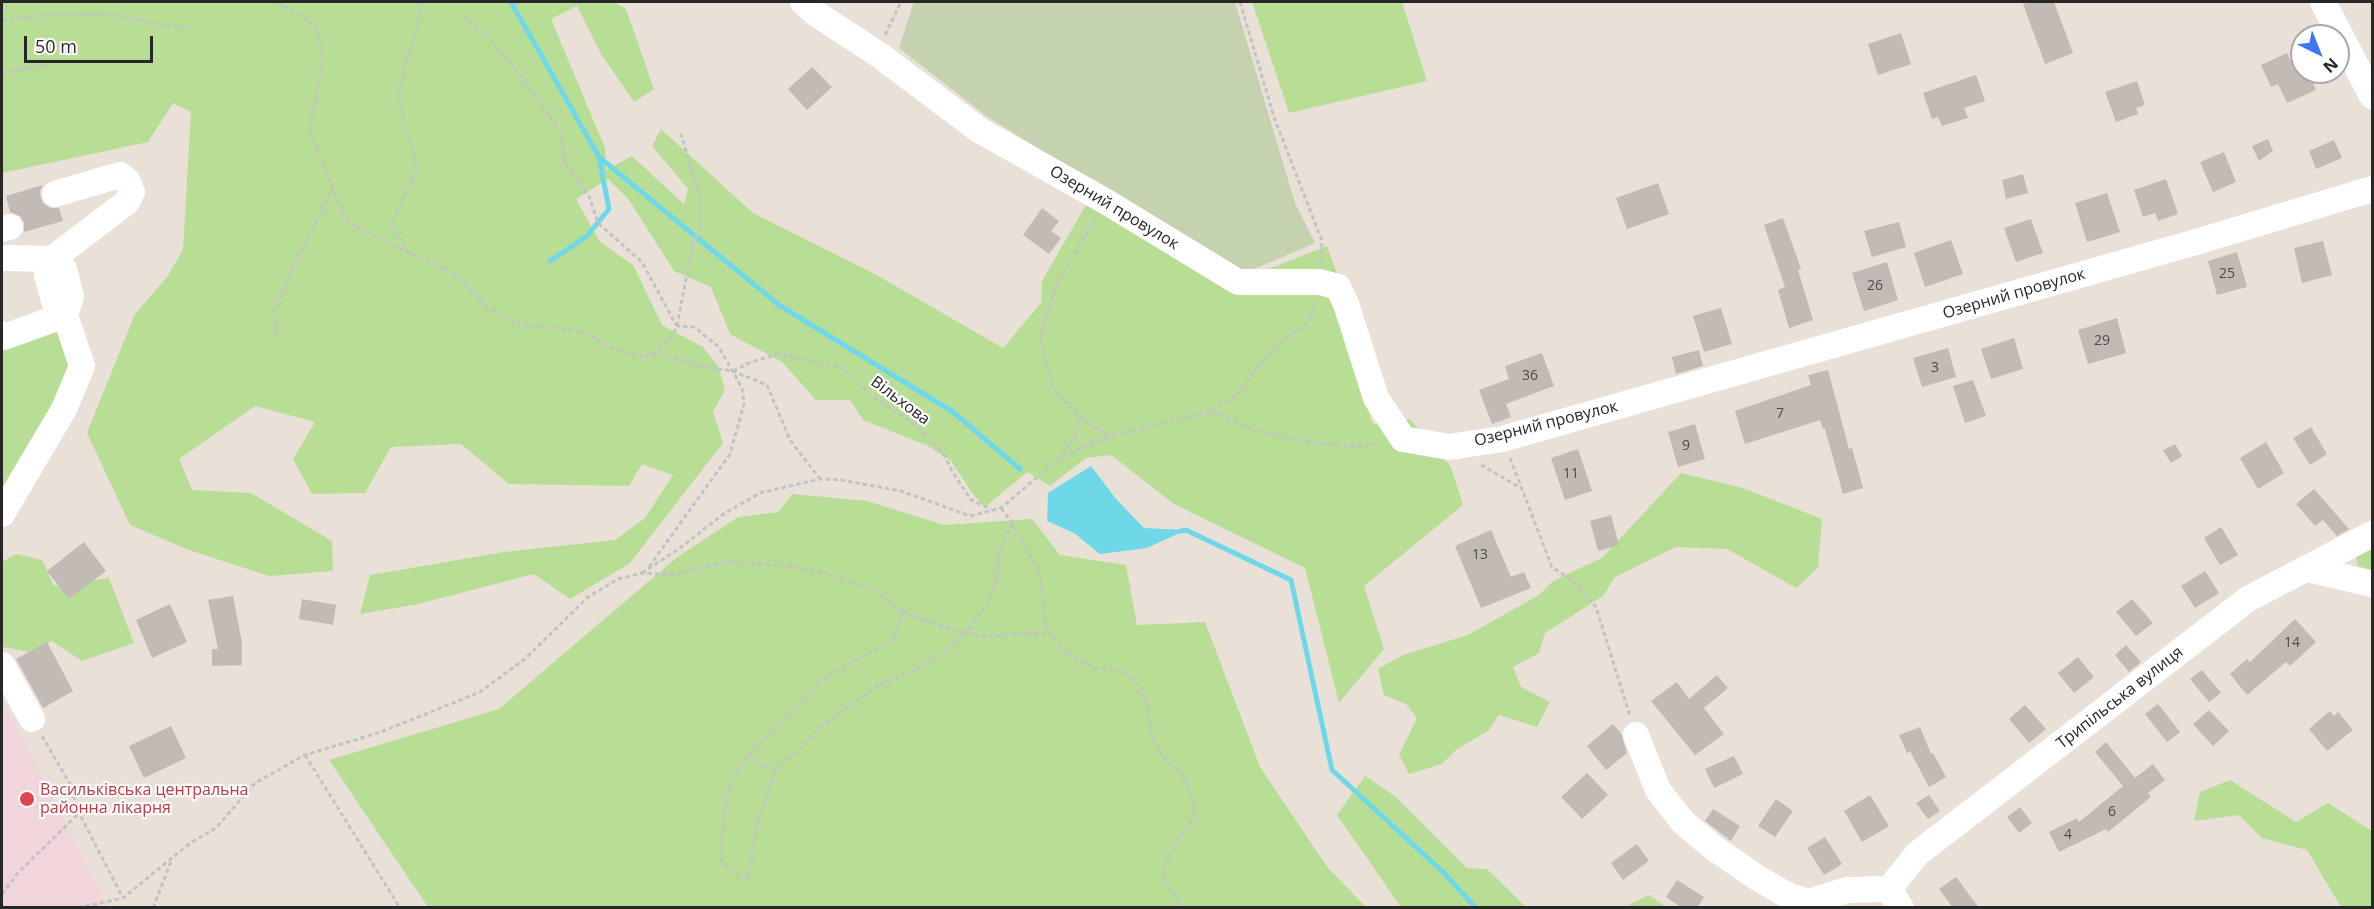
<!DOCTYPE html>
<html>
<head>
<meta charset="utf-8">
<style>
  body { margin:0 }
  #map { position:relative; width:2374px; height:909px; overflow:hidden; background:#e9e0d8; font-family:"Open Sans",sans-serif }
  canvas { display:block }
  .frame { position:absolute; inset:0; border:3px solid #272727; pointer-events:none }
  .north { position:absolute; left:2290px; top:24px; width:60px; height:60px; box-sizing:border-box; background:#fff; border:2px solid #a9a9a9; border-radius:50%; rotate:137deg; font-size:16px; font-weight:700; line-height:24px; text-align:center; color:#272727 }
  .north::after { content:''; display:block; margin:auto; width:21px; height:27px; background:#3d76f2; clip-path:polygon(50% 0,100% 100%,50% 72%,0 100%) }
  .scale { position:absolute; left:24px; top:36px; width:129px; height:27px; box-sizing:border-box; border:3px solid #272727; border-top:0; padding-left:8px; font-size:18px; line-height:21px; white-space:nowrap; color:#272727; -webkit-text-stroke:4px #fff; paint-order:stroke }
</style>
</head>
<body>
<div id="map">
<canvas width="2374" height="909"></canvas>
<div class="frame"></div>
<div class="north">N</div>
<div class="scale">50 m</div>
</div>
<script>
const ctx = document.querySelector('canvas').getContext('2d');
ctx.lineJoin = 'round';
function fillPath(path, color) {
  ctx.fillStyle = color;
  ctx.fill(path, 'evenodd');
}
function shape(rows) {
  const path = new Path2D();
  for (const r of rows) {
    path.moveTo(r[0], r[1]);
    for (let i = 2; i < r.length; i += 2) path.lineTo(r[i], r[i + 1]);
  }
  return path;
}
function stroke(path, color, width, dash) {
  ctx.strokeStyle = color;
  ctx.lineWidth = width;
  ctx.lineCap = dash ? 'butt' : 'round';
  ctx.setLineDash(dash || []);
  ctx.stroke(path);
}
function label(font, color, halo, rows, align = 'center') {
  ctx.font = font + ' "Open Sans",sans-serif';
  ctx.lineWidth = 4.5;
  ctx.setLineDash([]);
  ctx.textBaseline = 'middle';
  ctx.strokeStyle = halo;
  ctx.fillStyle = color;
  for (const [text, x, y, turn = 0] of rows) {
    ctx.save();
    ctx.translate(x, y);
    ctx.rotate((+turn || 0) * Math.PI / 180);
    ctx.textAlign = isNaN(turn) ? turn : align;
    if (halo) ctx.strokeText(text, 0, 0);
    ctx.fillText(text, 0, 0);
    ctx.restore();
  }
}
const medical = shape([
  [2,700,104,899,108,907,2,907]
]);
const green = shape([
  [2,2,614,2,626,9,654,89,634,102,601,54,577,6,551,19,605,148,606,170,632,156,684,204,688,189,652,146,661,129,753,213,873,273,1003,348,1041,303,1042,281,1087,203,1248,277,1327,246,1336,271,1332,302,1373,424,1410,419,1451,467,1463,505,1364,586,1384,649,1339,703,1305,568,1174,504,1111,455,1086,458,1050,486,1027,472,985,507,973,494,951,461,928,446,863,420,850,400,816,400,782,362,730,334,711,287,674,271,629,200,608,179,576,199,600,242,633,265,662,325,703,347,718,366,725,390,713,412,723,443,629,564,570,599,534,574,418,604,360,614,370,575,504,552,615,540,645,518,673,475,642,464,629,486,509,484,461,444,391,447,365,493,312,494,293,459,315,422,255,406,179,459,192,490,251,493,332,541,333,571,269,576,189,550,130,525,87,433,135,314,167,277,183,250,191,112,173,103,148,142,2,173],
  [1252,2,1402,2,1427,81,1289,113],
  [53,329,68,338,75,358,36,437,2,489,2,350,15,331],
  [1681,473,1743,488,1822,519,1818,568,1796,588,1727,549,1676,547,1615,577,1603,596,1545,633,1539,653,1513,667,1521,687,1550,702,1537,727,1499,715,1488,731,1457,749,1442,764,1409,774,1399,755,1417,718,1406,704,1384,695,1378,669,1403,655,1468,635,1539,595,1553,581,1602,558],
  [793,494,867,501,944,525,1032,519,1060,555,1126,565,1137,625,1205,622,1260,767,1328,868,1366,907,428,907,329,760,499,709,676,558,738,517,778,512],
  [2372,545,2372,570,2358,566,2355,555],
  [16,554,42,560,54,586,109,578,134,643,82,661,52,641,30,652,3,647,2,562],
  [1365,776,1396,797,1467,868,1487,869,1526,907,1401,907,1337,815],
  [2230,780,2296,822,2328,803,2372,831,2372,907,2341,907,2307,850,2262,838,2239,815,2194,821,2200,792],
  [1649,895,1666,907,1625,907]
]);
const cemetery = shape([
  [914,2,1235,2,1295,203,1315,243,1240,275,985,115,899,48]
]);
const water = shape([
  [1091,466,1117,500,1144,528,1186,530,1147,548,1100,554,1074,533,1047,521,1048,493]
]);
const stream = shape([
  [511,2,599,157,779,305,953,412,1020,469],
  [550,261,587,236,609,209,599,157],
  [1181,531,1186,530,1291,580,1332,770,1443,872,1476,908]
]);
const building = shape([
  [2031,2,2054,2,2073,53,2045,64,2023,4],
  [1901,33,1911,64,1878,75,1868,44],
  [2287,53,2295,70,2302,68,2302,72,2308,72,2316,90,2287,103,2278,84,2271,87,2261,65],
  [812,67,832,87,807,110,788,89],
  [1976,75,1985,101,1964,108,1968,118,1942,126,1938,117,1932,119,1923,93],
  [2137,81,2145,105,2136,108,2138,114,2116,122,2105,92],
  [2268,139,2273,151,2259,161,2252,146],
  [2334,140,2342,158,2316,169,2309,151],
  [2224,152,2236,182,2213,192,2200,162],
  [2023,174,2028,193,2006,199,2002,180],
  [2166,179,2178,214,2158,221,2155,213,2143,217,2134,190],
  [1658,183,1669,214,1627,229,1616,198],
  [43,185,40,191,41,199,44,204,51,208,59,208,63,221,24,232,24,223,20,216,10,212,6,196],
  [2107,193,2120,232,2087,242,2075,203],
  [1042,208,1059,221,1051,231,1061,238,1049,254,1023,235],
  [1783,218,1801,269,1798,270,1813,320,1789,328,1778,290,1785,287,1764,225],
  [2031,219,2043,253,2016,262,2004,228],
  [1899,222,1906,247,1872,257,1864,231],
  [1951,240,1963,274,1925,287,1914,253],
  [2323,241,2332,275,2302,283,2294,248],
  [2237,252,2247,287,2217,295,2208,261],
  [1887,262,1898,300,1864,311,1852,273],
  [1721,308,1732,344,1704,352,1693,316],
  [2117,318,2126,353,2088,364,2078,330],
  [2014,338,2023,369,1991,379,1981,349],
  [1948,348,1956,377,1922,387,1913,358],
  [1699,350,1703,366,1676,374,1672,357],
  [1542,353,1554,386,1506,404,1511,417,1492,424,1479,390,1509,379,1505,366],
  [1828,370,1849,449,1852,448,1863,488,1843,494,1825,429,1823,429,1820,420,1745,444,1735,411,1811,385,1808,375],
  [1973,380,1986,416,1965,423,1953,386],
  [1695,424,1705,459,1678,467,1668,432],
  [2311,427,2327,454,2310,465,2293,438],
  [2266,442,2284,473,2258,489,2240,458],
  [2175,444,2182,456,2171,463,2163,450],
  [1578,449,1592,491,1565,500,1551,458],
  [2314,489,2336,514,2349,529,2337,536,2323,520,2315,526,2296,504],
  [1611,515,1619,545,1598,551,1590,521],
  [2221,527,2238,555,2220,565,2204,538],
  [1491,530,1511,577,1524,572,1531,588,1481,608,1455,546],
  [84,542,106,571,69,599,47,571],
  [2205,571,2219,593,2195,608,2181,586],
  [233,596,242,643,242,665,212,666,212,649,218,649,208,600],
  [302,599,336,605,333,625,299,619],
  [2132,599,2153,623,2136,636,2116,612],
  [170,604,187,642,152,658,136,620],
  [2295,619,2316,642,2290,666,2286,662,2247,695,2230,674,2247,659,2250,662],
  [47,642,73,691,43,708,16,659],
  [2126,645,2141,662,2129,672,2115,655],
  [2078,657,2094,677,2074,693,2058,673],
  [2202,670,2221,693,2209,702,2190,679],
  [1717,675,1728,688,1704,708,1724,734,1695,755,1651,701,1677,682,1689,699],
  [2158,704,2180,732,2167,742,2145,714],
  [2025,705,2046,729,2029,743,2009,719],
  [2209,710,2229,731,2213,746,2193,724],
  [2330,711,2334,716,2338,712,2353,730,2327,751,2309,729],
  [1613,724,1621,733,1627,753,1606,770,1587,746],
  [171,726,186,758,144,778,129,746],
  [1920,727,1931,754,1933,753,1946,777,1929,787,1910,751,1907,753,1899,735],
  [2106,742,2135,778,2153,764,2165,780,2148,793,2151,797,2108,832,2106,829,2059,852,2049,832,2077,818,2079,822,2123,786,2095,752],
  [1734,756,1743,774,1714,788,1705,769],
  [1587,773,1608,795,1582,819,1561,797],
  [1870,795,1889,826,1862,842,1844,811],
  [1929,795,1940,811,1928,819,1916,803],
  [1776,799,1793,811,1775,837,1758,826],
  [2020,807,2032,823,2019,833,2007,817],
  [1713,809,1740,826,1731,841,1705,821],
  [1825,837,1842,864,1824,875,1807,848],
  [1637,844,1649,861,1623,880,1611,863],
  [1956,877,1979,908,1953,908,1939,889],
  [1677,880,1704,897,1697,908,1682,908,1666,897]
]);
const path = shape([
  [278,2,316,26,323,58,310,131,345,219,375,238,450,271,487,307,516,324,581,331,617,350,641,357,652,354,670,340,677,326,693,242,700,230,701,202,681,134],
  [1240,2,1274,117,1322,241,1321,263],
  [462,16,487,35,530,88,561,132,565,164,589,196,598,223,642,262,676,325],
  [2,20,45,15,115,15,166,26,191,28],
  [885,35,901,2],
  [2,73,47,65],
  [1096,218,1065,270,1050,301,1040,338,1054,390,1080,417,1108,437],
  [408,253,391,224,417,168,398,96,423,2],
  [276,335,274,310,297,259,333,189],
  [652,354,685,360,698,366,733,371,767,385,790,440,820,479],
  [733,371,751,362,779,354,843,368,871,396,913,423,927,436,943,453,953,473,971,500,991,509],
  [1212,411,1236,395,1259,365,1281,342,1306,325,1314,310,1315,302],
  [1062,455,1076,435,1080,417],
  [1510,458,1552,567,1570,579,1596,607,1630,716],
  [1481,465,1519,487],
  [1001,508,1013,524,1039,571,1046,627,1066,654,1095,668,1122,670,1144,692,1153,738,1162,756,1182,775,1191,793,1195,816,1168,856,1163,875,1182,908],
  [649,567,730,454,744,404,742,388,719,347,694,327,677,326],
  [642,573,680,548,725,513,760,493,820,479,841,480,901,491,970,516,1001,508,1061,457,1108,437,1212,411,1257,431,1315,443,1359,447,1379,443],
  [903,612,954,630,986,637,1028,633,1050,634],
  [42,736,70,784,79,813,123,898],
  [750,752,730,785,726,804,720,858,733,874,748,879,757,823,775,772],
  [305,755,400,908],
  [2,894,19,872,79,813],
  [78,908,123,898,189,844,216,828,255,783,305,755,381,732,480,692,526,658,588,597,618,579,642,573,672,575,728,562,791,566,828,574,872,589,903,612,894,639,821,680,750,752,760,765,775,772,824,724,876,687,912,671,944,653,970,628,989,602,997,580,998,553,1013,524],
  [153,908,172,859]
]);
const minor = shape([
  [803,2,815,13,878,54,979,130,1105,201,1238,282,1320,282,1338,287,1346,304,1376,398,1403,439,1449,447,1502,439,2196,242,2372,189],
  [2323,2,2372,96],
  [2,229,10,227],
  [2,258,52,259,47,275,55,304,65,315,4,337,2,334],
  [2,514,64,409,82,366,65,315,71,297,64,269,52,259,127,202,132,192,127,180,120,175,55,194],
  [2308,569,2372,584],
  [2,665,32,719],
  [1636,735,1658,790,1683,822,1714,848,1756,877,1789,896,1809,902,1847,890,1889,889],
  [1889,889,1917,854,2248,599,2372,534],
  [1889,889,1901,908]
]);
const markers = [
  [27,799,8,"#e0444e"]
];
const numberNames = [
  ["25",2227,274],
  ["26",1875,286],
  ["29",2102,341],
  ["3",1935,368],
  ["36",1530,376],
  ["7",1780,414],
  ["9",1686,446],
  ["11",1571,474],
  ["13",1480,555],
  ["14",2292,643],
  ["6",2112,812],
  ["4",2068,835]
];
const streetNames = [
  ["Озерний провулок",1114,208,31],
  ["Озерний провулок",2014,294,-16],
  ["Вільхова",900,401,37],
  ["Озерний провулок",1546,424,-14],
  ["Трипільська вулиця",2120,698,-38]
];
const healthNames = [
  ["Васильківська центральна",40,790],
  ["районна лікарня",40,808]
];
fillPath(medical, '#f0d5da');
fillPath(green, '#b8de96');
fillPath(cemetery, '#c5d2b0');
fillPath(water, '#6ed8e9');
stroke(stream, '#6ed8e9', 5);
fillPath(building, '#c1bab5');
stroke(path, '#c3c3c3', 3, [4.5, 3]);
stroke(minor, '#fff', 26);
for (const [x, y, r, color] of markers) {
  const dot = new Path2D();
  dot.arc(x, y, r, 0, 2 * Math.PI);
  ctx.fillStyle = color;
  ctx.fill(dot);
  stroke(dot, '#fff', 2);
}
label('14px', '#4e4c4a', null, numberNames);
label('16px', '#272727', '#fff', streetNames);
label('16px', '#be3a42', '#fff', healthNames, 'left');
</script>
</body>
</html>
